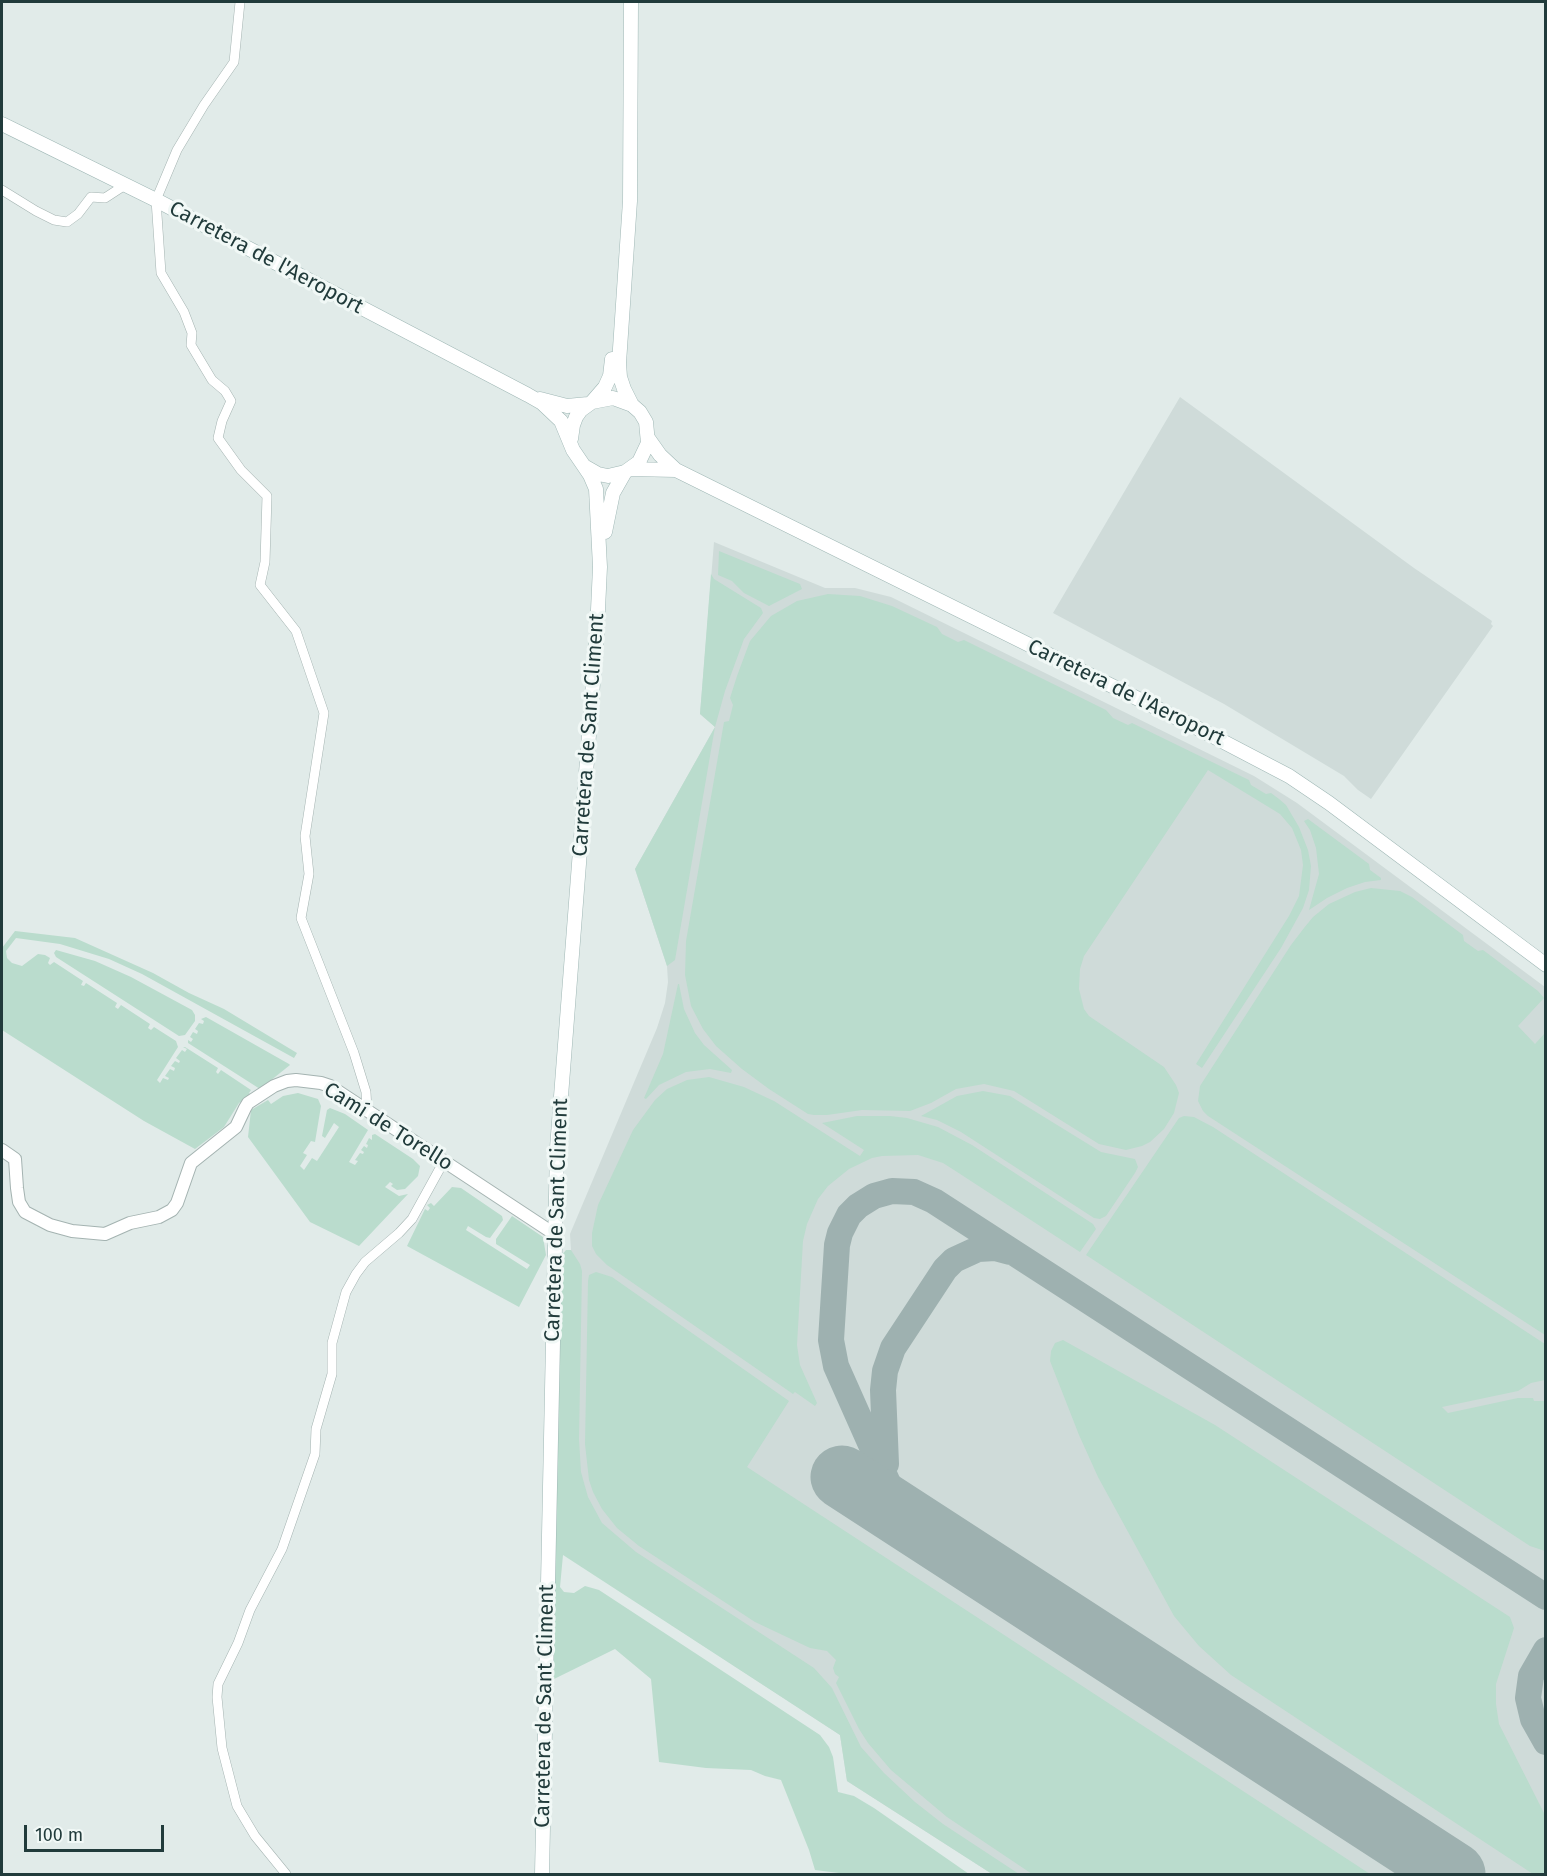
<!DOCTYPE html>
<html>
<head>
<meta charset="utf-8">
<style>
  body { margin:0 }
  #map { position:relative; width:1547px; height:1876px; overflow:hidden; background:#e1ebe9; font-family:"Fira Sans",sans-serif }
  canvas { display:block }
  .frame { position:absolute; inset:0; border:3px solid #213b3b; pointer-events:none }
  .scale { position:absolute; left:24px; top:1825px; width:140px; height:27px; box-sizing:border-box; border:3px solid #213b3b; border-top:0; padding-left:8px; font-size:18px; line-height:21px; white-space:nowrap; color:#213b3b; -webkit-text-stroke:4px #f1f8f6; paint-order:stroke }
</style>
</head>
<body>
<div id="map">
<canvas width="1547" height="1876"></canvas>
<div class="frame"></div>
<div class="scale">100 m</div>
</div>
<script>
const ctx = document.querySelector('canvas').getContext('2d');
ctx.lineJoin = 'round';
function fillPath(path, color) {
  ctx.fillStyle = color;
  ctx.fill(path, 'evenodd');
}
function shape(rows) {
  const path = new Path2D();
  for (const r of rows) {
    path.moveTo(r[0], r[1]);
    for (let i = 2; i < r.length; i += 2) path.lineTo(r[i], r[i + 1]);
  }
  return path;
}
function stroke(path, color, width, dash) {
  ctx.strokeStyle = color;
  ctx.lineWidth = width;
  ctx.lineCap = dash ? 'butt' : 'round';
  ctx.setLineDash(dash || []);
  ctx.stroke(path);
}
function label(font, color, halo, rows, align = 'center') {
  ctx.font = font + ' "Fira Sans",sans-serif';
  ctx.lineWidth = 6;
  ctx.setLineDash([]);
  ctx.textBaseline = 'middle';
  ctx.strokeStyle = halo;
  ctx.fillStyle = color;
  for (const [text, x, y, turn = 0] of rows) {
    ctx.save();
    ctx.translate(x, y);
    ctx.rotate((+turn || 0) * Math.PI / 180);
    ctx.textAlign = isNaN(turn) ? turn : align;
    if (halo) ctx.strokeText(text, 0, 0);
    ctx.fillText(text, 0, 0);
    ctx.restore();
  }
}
const built = shape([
  [1180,397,1414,568,1492,621,1491,624,1493,626,1371,799,1358,790,1344,776,1224,704,1053,613],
  [714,542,825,588,855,588,891,597,1254,776,1297,803,1545,987,1545,1874,992,1874,847,1781,840,1735,563,1554,564,1265,571,1250,570,1234,657,1028,665,1003,668,982,667,966,635,869,715,727,700,714]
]);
const green = shape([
  [719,551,800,584,802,589,769,606,744,593,732,581,718,575],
  [711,574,714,579,761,608,763,613,744,639,725,691,715,727,675,960,667,966,635,869,715,727,700,714],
  [828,594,860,596,892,606,937,627,942,634,958,642,964,640,1106,710,1113,718,1128,725,1132,723,1249,780,1251,785,1266,794,1271,793,1279,799,1286,805,1299,827,1308,850,1311,866,1309,890,1303,908,1281,948,1202,1068,1196,1064,1289,916,1299,896,1303,865,1301,850,1292,828,1280,814,1208,770,1084,956,1080,969,1079,989,1084,1009,1089,1016,1164,1067,1176,1085,1179,1093,1174,1113,1164,1129,1150,1142,1142,1146,1126,1150,1099,1144,1014,1091,984,1084,956,1089,931,1103,910,1111,862,1110,827,1115,814,1115,808,1114,769,1089,742,1069,716,1046,703,1029,691,1006,685,975,686,941,724,722,729,721,733,705,730,698,737,676,750,641,771,616,797,601],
  [1308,819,1369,864,1370,870,1381,878,1381,880,1365,882,1347,888,1327,898,1309,910,1319,874,1316,848,1310,830,1304,821],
  [1371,888,1400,891,1412,897,1463,935,1464,941,1478,951,1483,950,1538,991,1544,998,1518,1026,1535,1044,1545,1033,1545,1335,1208,1116,1203,1111,1198,1101,1200,1086,1291,945,1304,928,1313,917,1329,904,1355,892],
  [15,931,75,938,153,973,189,993,224,1009,297,1053,294,1058,142,974,109,959,60,944,16,938,6,951,7,958,12,963,22,966,38,954,45,955,50,958,48,963,50,965,54,962,83,981,81,985,84,986,86,983,117,1003,115,1007,118,1009,121,1005,150,1024,148,1028,151,1030,154,1027,176,1041,178,1047,157,1080,160,1083,163,1078,168,1080,169,1078,165,1076,170,1069,174,1071,175,1068,171,1066,175,1061,179,1063,180,1061,176,1058,182,1050,185,1052,187,1049,183,1047,185,1047,218,1068,216,1072,218,1074,221,1070,251,1090,249,1093,251,1095,239,1103,224,1127,195,1149,144,1121,2,1030,2,948],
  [56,950,95,961,131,977,192,1010,195,1015,195,1021,185,1035,179,1036,56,957,54,953],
  [678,984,679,984,684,1009,695,1033,704,1045,732,1070,731,1073,710,1069,686,1072,659,1085,646,1099,644,1098,663,1054],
  [206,1017,289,1064,290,1065,260,1089,188,1043,188,1040,191,1042,193,1039,190,1037,193,1032,197,1034,198,1031,195,1029,199,1023,203,1024,204,1021,201,1019],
  [709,1077,744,1087,774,1101,860,1156,864,1150,822,1123,857,1116,890,1116,907,1118,938,1127,972,1145,1093,1224,1096,1229,1080,1252,954,1170,943,1163,918,1155,882,1156,872,1158,849,1169,828,1186,818,1199,807,1224,803,1241,797,1345,800,1365,817,1403,815,1406,795,1392,793,1394,607,1265,596,1254,592,1246,592,1233,598,1205,633,1130,655,1100,667,1089,687,1080],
  [983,1091,1010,1096,1101,1152,1135,1159,1138,1167,1135,1173,1106,1216,1100,1219,1094,1218,961,1132,937,1120,921,1116,957,1096],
  [298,1093,318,1099,321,1106,315,1142,311,1141,303,1153,307,1155,300,1166,304,1170,312,1158,317,1161,339,1127,334,1123,325,1138,322,1136,327,1110,330,1108,345,1114,368,1130,349,1162,355,1165,358,1161,355,1160,360,1153,363,1154,364,1152,361,1150,364,1146,367,1148,368,1145,366,1144,369,1138,372,1140,372,1135,375,1134,413,1159,420,1166,418,1176,405,1189,397,1190,391,1186,393,1184,390,1182,385,1187,399,1196,408,1194,359,1246,310,1222,248,1137,251,1110,268,1100,271,1104,283,1096],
  [1184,1116,1194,1117,1213,1127,1545,1344,1545,1380,1531,1383,1518,1391,1442,1407,1448,1413,1518,1398,1533,1398,1534,1401,1545,1401,1545,1551,1530,1546,1086,1255,1179,1118],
  [452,1187,461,1188,502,1216,503,1220,490,1238,486,1237,468,1226,466,1230,527,1269,530,1265,496,1244,496,1239,512,1216,543,1237,546,1255,519,1307,407,1246,425,1209,428,1211,430,1208,427,1205,431,1203,434,1206],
  [566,1250,571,1250,580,1264,582,1271,579,1439,581,1472,588,1497,602,1523,636,1552,814,1668,832,1688,861,1747,884,1773,915,1802,943,1824,1019,1874,992,1874,847,1781,840,1735,563,1555,560,1587,564,1592,574,1593,585,1586,599,1590,820,1735,829,1747,833,1757,838,1792,854,1796,874,1808,969,1874,847,1874,815,1870,809,1850,781,1780,765,1776,751,1770,706,1768,659,1762,651,1679,615,1649,552,1680,560,1257],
  [596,1272,612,1277,789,1401,747,1467,1370,1874,1032,1874,947,1817,891,1770,868,1743,859,1729,836,1683,839,1677,835,1674,833,1668,836,1660,827,1651,810,1648,755,1622,639,1546,617,1528,602,1509,593,1492,589,1480,585,1444,588,1281,589,1275],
  [1063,1340,1215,1425,1510,1617,1514,1628,1496,1684,1496,1704,1499,1724,1545,1815,1545,1874,1533,1874,1231,1675,1199,1646,1174,1616,1098,1477,1079,1435,1050,1361,1051,1351,1055,1343]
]);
const taxiway = shape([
  [886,1464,883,1390,885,1371,893,1348,945,1269,954,1260,978,1249,995,1248,1010,1252],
  [918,1527,905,1513,892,1492,836,1366,831,1340,837,1245,840,1233,849,1215,858,1206,874,1196,892,1191,914,1192,934,1201,1546,1597],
  [1546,1650,1531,1676,1528,1698,1533,1719,1546,1742]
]);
const runway = shape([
  [842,1477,1454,1874]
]);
const minor = shape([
  [240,2,234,62,204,105,177,150,156,200,161,273,184,312,192,333,191,345,212,380,225,391,231,401,222,421,218,438,241,470,267,496,265,562,260,585,296,631,324,713,305,836,309,874,301,918,354,1053,366,1092,367,1110],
  [2,190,36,211,54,220,67,222,78,214,91,197,105,198,125,185],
  [286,1874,255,1836,237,1806,222,1748,217,1697,218,1684,238,1643,250,1610,282,1549,315,1454,316,1429,332,1374,332,1343,346,1292,356,1274,365,1262,399,1233,412,1219,444,1161]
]);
const tertiary = shape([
  [2,1150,15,1159,17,1188,19,1202,25,1212,50,1225,72,1231,105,1234,130,1223,159,1217,172,1210,177,1203,191,1163,236,1127,245,1108,248,1103,274,1086,287,1081,296,1080,321,1083,330,1086,556,1235]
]);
const secondary = shape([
  [2,124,156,200,528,395,542,403,561,421,573,450,590,475,596,489,600,567,597,631,557,1148,542,1874],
  [540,399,567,406,588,404],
  [592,402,605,387,610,376,612,359],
  [648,438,660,455,676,470,1201,730,1289,776,1329,803,1546,965],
  [571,439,573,425,576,417,581,410,592,402,613,398,632,405],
  [584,466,598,474,608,476,625,472,639,462,648,443,646,422,640,412,632,405,624,389,620,377,619,363,630,201,631,2],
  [631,469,676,470],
  [605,532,613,493,625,472]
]);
const streetNames = [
  ["Carretera de l'Aeroport",266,258,28],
  ["Carretera de l'Aeroport",1126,693,26],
  ["Carretera de Sant Climent",589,735,-86],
  ["Camí de Torello",388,1127,32],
  ["Carretera de Sant Climent",557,1220,-88],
  ["Carretera de Sant Climent",545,1706,-89]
];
fillPath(built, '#cfdbd9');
fillPath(green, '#badccd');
stroke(taxiway, '#9eb1b0', 26);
stroke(runway, '#9eb1b0', 63);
stroke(minor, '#a4b3b1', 10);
stroke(tertiary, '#a4b3b1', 14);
stroke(secondary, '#9fb7b5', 15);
stroke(minor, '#fff', 9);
stroke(tertiary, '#fff', 12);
stroke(secondary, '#fff', 14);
label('21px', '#213b3b', '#f1f8f6', streetNames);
</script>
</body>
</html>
